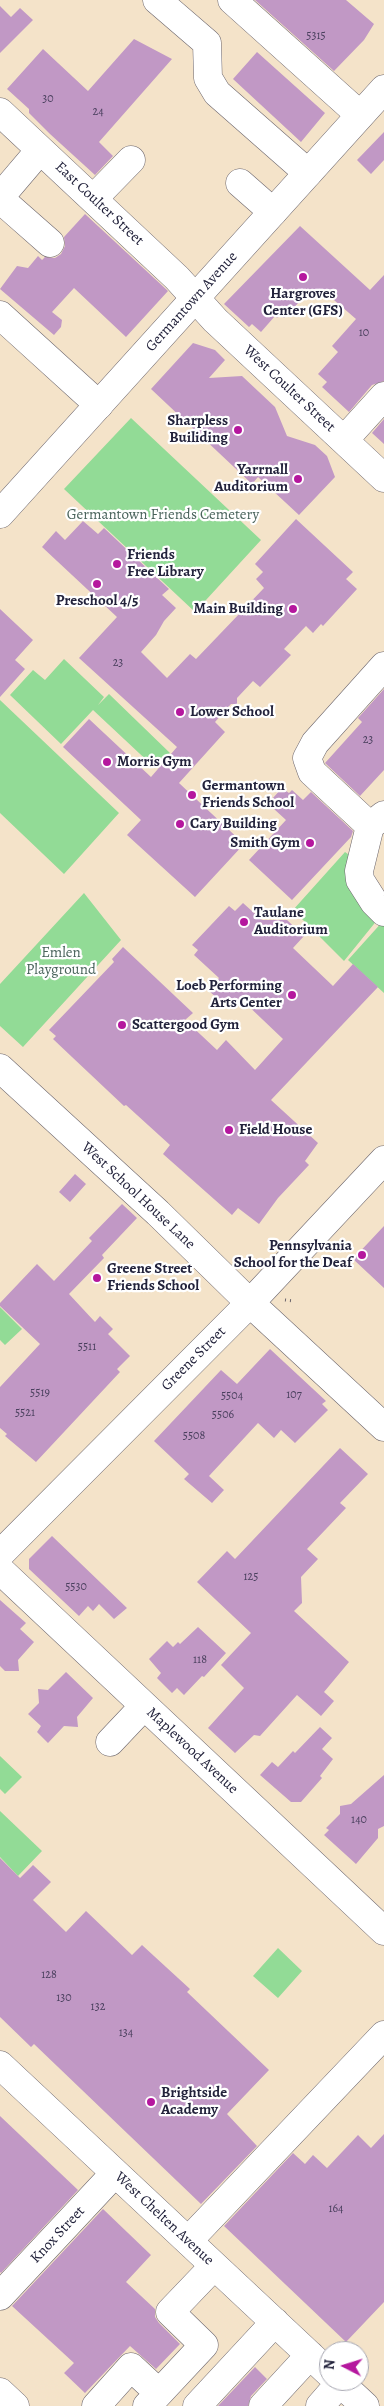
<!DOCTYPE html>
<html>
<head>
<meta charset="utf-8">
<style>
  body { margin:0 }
  #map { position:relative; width:384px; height:2406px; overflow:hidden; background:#f4e3c9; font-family:Alegreya,serif }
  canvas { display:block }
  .north { position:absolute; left:319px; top:2341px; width:50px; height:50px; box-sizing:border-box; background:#fff; border:1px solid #a7a7b1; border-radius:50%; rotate:275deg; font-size:14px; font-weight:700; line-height:20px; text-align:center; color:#22223b }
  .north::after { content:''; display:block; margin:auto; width:18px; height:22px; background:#b5179e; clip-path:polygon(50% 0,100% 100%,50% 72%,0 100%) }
</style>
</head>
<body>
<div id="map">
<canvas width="384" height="2406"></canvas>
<div class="north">N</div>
</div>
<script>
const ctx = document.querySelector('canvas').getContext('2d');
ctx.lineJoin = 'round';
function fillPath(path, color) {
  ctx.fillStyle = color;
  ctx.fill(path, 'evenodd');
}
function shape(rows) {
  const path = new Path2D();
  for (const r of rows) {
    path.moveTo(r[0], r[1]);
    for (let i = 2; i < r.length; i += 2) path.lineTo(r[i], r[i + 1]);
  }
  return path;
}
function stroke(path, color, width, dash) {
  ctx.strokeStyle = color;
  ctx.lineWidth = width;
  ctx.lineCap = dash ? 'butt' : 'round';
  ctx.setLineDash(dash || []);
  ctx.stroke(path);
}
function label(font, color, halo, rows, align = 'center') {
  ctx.font = font + ' Alegreya,serif';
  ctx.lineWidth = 4.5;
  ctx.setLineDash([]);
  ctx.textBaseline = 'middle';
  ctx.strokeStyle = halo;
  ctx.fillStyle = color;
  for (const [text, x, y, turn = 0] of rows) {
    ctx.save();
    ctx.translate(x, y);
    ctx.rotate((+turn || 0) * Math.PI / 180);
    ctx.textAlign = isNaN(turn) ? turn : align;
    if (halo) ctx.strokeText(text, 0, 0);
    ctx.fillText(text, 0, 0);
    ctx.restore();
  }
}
const green = shape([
  [131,418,261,540,195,612,64,489],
  [64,659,104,697,98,705,109,694,170,753,155,768,93,710,61,744,10,695,33,670,45,680],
  [0,700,119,813,64,874,0,813],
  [345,852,355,859,378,919,344,961,293,910],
  [84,893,121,940,23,1047,0,1026,0,984],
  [384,920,384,993,348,960],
  [0,1307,22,1329,5,1345,0,1340],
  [0,1756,22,1777,5,1794,0,1789],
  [0,1811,42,1851,18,1876,0,1857],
  [278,1948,302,1971,278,1998,253,1976]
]);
const building = shape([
  [255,0,346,0,374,24,364,40,334,71],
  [0,6,11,17,20,8,33,20,0,53],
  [134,39,172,59,99,142,113,156,95,175,50,134,29,113,29,109,7,89,43,49,88,91],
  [257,52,325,113,301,142,233,79],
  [384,132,384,160,371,174,357,160],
  [85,214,168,291,126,337,74,288,52,312,62,320,61,327,54,335,0,289,17,266,28,268,38,256,42,260,45,257,55,258,61,254,65,246,64,237],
  [300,226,370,290,384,275,384,381,372,385,349,412,322,387,327,382,318,374,338,352,332,346,356,319,327,294,323,298,302,299,284,318,280,314,277,318,275,316,261,332,252,324,249,327,224,304],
  [193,343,215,350,225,360,209,378,242,376,275,407,287,436,315,445,327,456,335,477,299,515,258,477,252,484,151,389],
  [384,419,384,444,372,433],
  [296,519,353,572,346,579,357,589,323,626,321,624,313,633,306,626,284,649,291,655,260,687,253,681,237,698,237,704,231,704,215,722,225,732,179,783,244,844,195,897,127,835,141,820,63,747,89,719,151,777,177,747,79,658,117,617,42,547,56,531,65,540,83,521,98,534,104,528,169,589,162,595,176,608,164,621,156,635,141,652,167,678,190,654,196,659,264,588,256,579,263,572,255,564],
  [0,609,33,640,15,660,25,669,0,697],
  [384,689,384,770,360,796,325,763,362,722,358,718],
  [282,788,289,793,292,790,303,800,311,792,353,831,351,837,292,900,249,860,286,820,274,809,278,805,272,799],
  [243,903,262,920,287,920,304,936,293,948,333,986,353,964,378,987,271,1100,318,1143,305,1161,309,1165,278,1198,259,1224,238,1208,232,1215,163,1154,170,1145,126,1105,124,1106,72,1057,53,1039,56,1036,49,1030,114,962,112,959,123,947,193,1013,185,1020,217,1050,226,1040,255,1070,283,1039,241,999,228,1008,209,991,219,978,194,955,198,950,192,945,229,906,235,911],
  [75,1174,86,1184,70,1202,59,1192],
  [122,1204,137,1218,102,1255,104,1258,69,1294,95,1322,100,1316,113,1329,108,1334,130,1356,117,1369,120,1372,36,1462,5,1436,7,1434,0,1428,0,1387,40,1344,0,1306,0,1303,37,1264,54,1281,92,1241,89,1238],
  [384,1226,384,1288,353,1259],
  [270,1349,326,1401,322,1404,328,1410,295,1443,281,1430,274,1438,258,1423,209,1476,224,1490,212,1503,184,1479,189,1474,154,1441,221,1370,237,1384],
  [340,1448,368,1474,340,1503,346,1508,307,1549,318,1559,301,1577,302,1603,294,1611,349,1662,324,1692,334,1701,321,1716,297,1695,260,1736,254,1735,235,1753,208,1728,244,1688,221,1665,251,1633,197,1582,227,1551,235,1559],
  [52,1536,127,1608,114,1619,99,1604,93,1611,88,1606,79,1616,29,1569,29,1559],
  [0,1600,26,1623,20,1629,34,1642,18,1660,19,1671,5,1671,0,1666],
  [198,1627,226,1653,204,1677,202,1676,184,1695,177,1688,172,1693,157,1678,161,1673,149,1659,167,1641,173,1647,178,1642,180,1644],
  [66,1672,93,1698,77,1717,78,1727,64,1726,48,1743,37,1732,41,1726,28,1714,39,1703,38,1689,48,1690],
  [320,1727,332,1738,322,1749,333,1759,320,1776,322,1778,301,1802,291,1802,260,1775,272,1762,278,1767,293,1751,295,1753],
  [384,1775,384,1826,378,1829,378,1838,356,1864,324,1835,329,1830,326,1828,340,1814,340,1806,351,1804],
  [0,1858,20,1878,33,1865,51,1882,33,1900,66,1932,86,1911,132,1955,142,1945,190,1989,187,1992,269,2070,227,2114,257,2146,201,2204,34,2044,31,2047,0,2017],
  [0,2116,78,2190,1,2273,0,2272],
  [384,2134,384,2302,346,2342,224,2226,293,2153,305,2164,313,2155,327,2168,358,2135,371,2148],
  [103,2209,151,2255,126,2282,155,2309,155,2317,159,2323,180,2344,156,2369,130,2346,85,2393,64,2373,74,2363,12,2306],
  [255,2367,267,2379,251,2396,248,2406,218,2406]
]);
const path = shape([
  [285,1300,294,1301]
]);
const minor = shape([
  [157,0,207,43,208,78,217,93,308,173],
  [232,0,360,115],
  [0,112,177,278,215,320,384,478],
  [240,183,273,212],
  [0,197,40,150],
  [0,199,50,243],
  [93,199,131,160],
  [0,315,99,405],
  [344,440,384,396],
  [384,666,315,743,307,758,312,772,370,826,384,815],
  [370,826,359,871,360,880,374,902,384,912],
  [0,1068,158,1213,250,1303,384,1427],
  [0,1554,250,1303,384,1160],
  [0,1570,384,1931],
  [110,1742,144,1706],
  [0,2065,329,2373],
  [188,2241,384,2035],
  [0,2296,115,2173],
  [338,2381,365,2406],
  [0,2392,15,2406],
  [96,2406,131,2367,159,2393],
  [147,2406,204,2345,170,2312,214,2266],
  [197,2406,275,2322],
  [263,2406,310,2355],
  [320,2406,340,2383]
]);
const major = shape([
  [0,514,384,89]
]);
const markers = [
  [303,277,5,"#b5179e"],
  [238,430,5,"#b5179e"],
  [298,479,5,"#b5179e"],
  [117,564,5,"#b5179e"],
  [97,584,5,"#b5179e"],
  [293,609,5,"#b5179e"],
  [180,712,5,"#b5179e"],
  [107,762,5,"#b5179e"],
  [192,795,5,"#b5179e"],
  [180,824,5,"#b5179e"],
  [310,843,5,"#b5179e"],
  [244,922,5,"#b5179e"],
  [292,995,5,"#b5179e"],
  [122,1025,5,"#b5179e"],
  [229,1130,5,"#b5179e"],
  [362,1255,5,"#b5179e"],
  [97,1278,5,"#b5179e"],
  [151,2102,5,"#b5179e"]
];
const numberNames = [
  ["5315",316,36],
  ["30",48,99],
  ["24",98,112],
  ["10",364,333],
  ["23",118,663],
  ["23",368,740],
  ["5511",87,1347],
  ["5519",40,1393],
  ["107",294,1395],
  ["5504",232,1396],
  ["5521",25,1413],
  ["5506",223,1415],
  ["5508",194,1436],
  ["125",251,1577],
  ["5530",76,1587],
  ["118",200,1660],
  ["140",359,1820],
  ["128",49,1975],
  ["130",64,1998],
  ["132",98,2007],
  ["134",126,2033],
  ["164",336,2209]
];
const streetNames = [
  ["East Coulter Street",99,204,43],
  ["Germantown Avenue",192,302,-48],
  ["West Coulter Street",289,389,43],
  ["West School House Lane",138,1196,43],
  ["Greene Street",194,1359,-45],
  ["Maplewood Avenue",192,1751,43],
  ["West Chelten Avenue",164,2219,43],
  ["Knox Street",58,2235,-47]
];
const poiNames = [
  ["Hargroves",303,294,"center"],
  ["Center (GFS)",303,311,"center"],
  ["Sharpless",228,421,"right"],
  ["Builiding",228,438,"right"],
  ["Yarrnall",288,470,"right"],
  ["Auditorium",288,487,"right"],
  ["Friends",127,555],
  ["Free Library",127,572],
  ["Preschool 4/5",97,601,"center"],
  ["Main Building",283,609,"right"],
  ["Lower School",190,712],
  ["Morris Gym",117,762],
  ["Germantown",202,786],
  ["Friends School",202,803],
  ["Cary Building",190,824],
  ["Smith Gym",300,843,"right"],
  ["Taulane",254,913],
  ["Auditorium",254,930],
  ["Loeb Performing",282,986,"right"],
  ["Arts Center",282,1003,"right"],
  ["Scattergood Gym",132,1025],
  ["Field House",239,1130],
  ["Pennsylvania",352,1246,"right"],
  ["School for the Deaf",352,1263,"right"],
  ["Greene Street",107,1269],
  ["Friends School",107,1286],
  ["Brightside",161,2093],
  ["Academy",161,2110]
];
const parkNames = [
  ["Germantown Friends Cemetery",163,515],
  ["Emlen",61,953],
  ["Playground",61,970]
];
fillPath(green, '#92db96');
fillPath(building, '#c198c5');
stroke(minor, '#6c666d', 29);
stroke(major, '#6c666d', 29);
stroke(path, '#6c666d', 3, [1, 4]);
stroke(minor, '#fff', 28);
stroke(major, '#fff', 28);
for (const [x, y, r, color] of markers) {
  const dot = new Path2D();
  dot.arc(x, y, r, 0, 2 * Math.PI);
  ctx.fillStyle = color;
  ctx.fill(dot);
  stroke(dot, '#fff', 2);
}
label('12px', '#4a405e', null, numberNames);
label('15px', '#22223b', '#fff', streetNames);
label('bold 15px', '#22223b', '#fff', poiNames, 'left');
label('15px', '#49635b', '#fff', parkNames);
</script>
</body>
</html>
